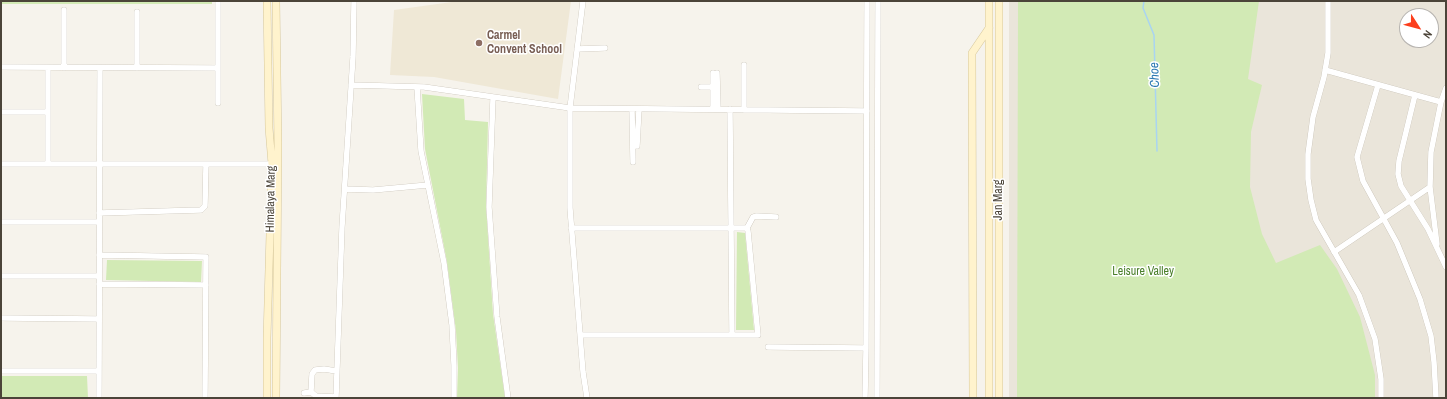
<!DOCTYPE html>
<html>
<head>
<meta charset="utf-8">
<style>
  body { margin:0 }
  #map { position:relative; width:1447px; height:399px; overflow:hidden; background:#f6f3ec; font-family:"Archivo Narrow",sans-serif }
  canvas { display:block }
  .frame { position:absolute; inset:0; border:2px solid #4b4439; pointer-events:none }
  .north { position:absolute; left:1399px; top:8px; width:40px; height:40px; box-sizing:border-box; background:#fff; border:1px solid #b7b4b0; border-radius:50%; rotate:126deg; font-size:11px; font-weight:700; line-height:16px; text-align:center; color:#4b4439 }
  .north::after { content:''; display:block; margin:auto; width:14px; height:18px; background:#fc3f1d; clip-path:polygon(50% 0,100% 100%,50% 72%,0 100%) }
</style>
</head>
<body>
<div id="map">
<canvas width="1447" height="399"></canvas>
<div class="frame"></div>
<div class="north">N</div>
</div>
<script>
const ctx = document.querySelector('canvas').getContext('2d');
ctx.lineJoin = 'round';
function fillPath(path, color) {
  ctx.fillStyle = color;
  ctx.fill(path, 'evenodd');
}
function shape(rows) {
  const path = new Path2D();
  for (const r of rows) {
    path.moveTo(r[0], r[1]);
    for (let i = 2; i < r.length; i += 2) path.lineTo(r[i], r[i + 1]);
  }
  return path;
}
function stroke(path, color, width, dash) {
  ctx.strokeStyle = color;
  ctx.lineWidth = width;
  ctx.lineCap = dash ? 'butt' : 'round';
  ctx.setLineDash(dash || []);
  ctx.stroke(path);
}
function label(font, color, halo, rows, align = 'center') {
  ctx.font = font + ' "Archivo Narrow",sans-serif';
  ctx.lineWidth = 3;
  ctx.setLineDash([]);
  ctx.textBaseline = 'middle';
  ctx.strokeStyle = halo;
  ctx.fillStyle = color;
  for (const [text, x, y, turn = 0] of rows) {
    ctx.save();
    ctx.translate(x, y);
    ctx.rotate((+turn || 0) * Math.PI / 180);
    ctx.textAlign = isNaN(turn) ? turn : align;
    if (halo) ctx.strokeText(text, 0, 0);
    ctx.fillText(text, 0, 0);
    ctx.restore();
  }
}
const residential = shape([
  [1009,1,1446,1,1446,398,1009,398],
  [1407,16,1431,16,1431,40,1407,40]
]);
const education = shape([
  [459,1,571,1,558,99,434,77,390,75,394,10]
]);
const green = shape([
  [1,1,212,1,212,4,1,4],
  [1018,1,1259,1,1248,79,1262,85,1251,132,1250,187,1262,234,1276,263,1320,245,1337,269,1360,317,1375,375,1375,398,1017,398],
  [422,94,464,99,465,120,488,122,486,206,493,314,505,398,457,398,458,368,456,331,447,262,425,149],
  [737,232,745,233,754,330,736,330],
  [107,260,202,261,201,282,106,280],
  [1,376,87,376,88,398,1,398]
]);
const stream = shape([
  [1144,1,1143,8,1154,35,1157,151]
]);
const street = shape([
  [583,1,570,108,570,208,583,372,587,398],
  [1328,1,1328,53,1324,77,1313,117,1308,154,1308,179,1311,200,1316,220,1359,295,1375,339,1381,379,1381,398],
  [577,49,605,48],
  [1,67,218,68],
  [48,68,48,164],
  [64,68,64,10],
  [137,68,137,12],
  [1325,70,1441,102],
  [717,73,718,109],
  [351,85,424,87,570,108,867,111],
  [1378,85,1357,157,1363,181,1397,243,1420,299,1431,336,1434,362,1436,398],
  [417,87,421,151,444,263,452,325,454,365,454,398],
  [701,87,713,87],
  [1415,95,1399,161,1398,174,1401,186,1428,229,1446,267],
  [493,98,489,207,497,317,508,398],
  [218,103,218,1],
  [632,109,633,162],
  [713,109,713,73],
  [730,109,732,335],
  [744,110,744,65],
  [1,112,48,112],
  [637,146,639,109],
  [1,164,275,164],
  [345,189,373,190,428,185],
  [99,213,201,210,205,206,206,164],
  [1,222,99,222],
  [571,228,747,228,748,231,758,335,580,335],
  [747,228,753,217,756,216,776,217],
  [1437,244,1430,187,1431,152,1441,102,1446,88],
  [1334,252,1430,187],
  [99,255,206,257,205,398],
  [1,276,99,276],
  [99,284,206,285],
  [1,318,99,319],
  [768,347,866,348],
  [1,371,99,371],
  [311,392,312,374,315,370,324,369,336,371],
  [304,393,311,392,316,396,336,397],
  [99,398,100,68],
  [336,398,342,227,353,57,354,1],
  [865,398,866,348,867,1],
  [877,398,878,1]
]);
const secondary = shape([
  [276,1,278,146,276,398],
  [999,1,999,398],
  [267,398,267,338,272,164,269,128,267,1],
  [973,398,972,53,989,28],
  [989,398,989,1]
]);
const markers = [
  [479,43,4,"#8d6e63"]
];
const educationNames = [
  ["Carmel",487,36],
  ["Convent School",487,50]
];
const streetNames = [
  ["Himalaya Marg",271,199,-89],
  ["Jan Marg",999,200,-90]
];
const parkNames = [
  ["Leisure Valley",1143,272]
];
const waterNames = [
  ["Choe",1155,75,-92]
];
fillPath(residential, '#eae5da');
fillPath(education, '#efe8d6');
fillPath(green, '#d2eab5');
stroke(stream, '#a9d4f2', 1.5);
stroke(street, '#c2bbae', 6);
stroke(secondary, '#d6c79b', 8);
stroke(street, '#fff', 5.5);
stroke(secondary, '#fff3cd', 7);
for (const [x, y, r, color] of markers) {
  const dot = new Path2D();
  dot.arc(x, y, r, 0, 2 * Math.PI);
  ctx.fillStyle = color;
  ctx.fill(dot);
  stroke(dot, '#fff', 1.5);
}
label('bold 12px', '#785e54', '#fff', educationNames, 'left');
label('12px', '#4b4439', '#fff', streetNames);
label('12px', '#4a7f2a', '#fff', parkNames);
label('italic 13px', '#2e7ab2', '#fff', waterNames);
</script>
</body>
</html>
